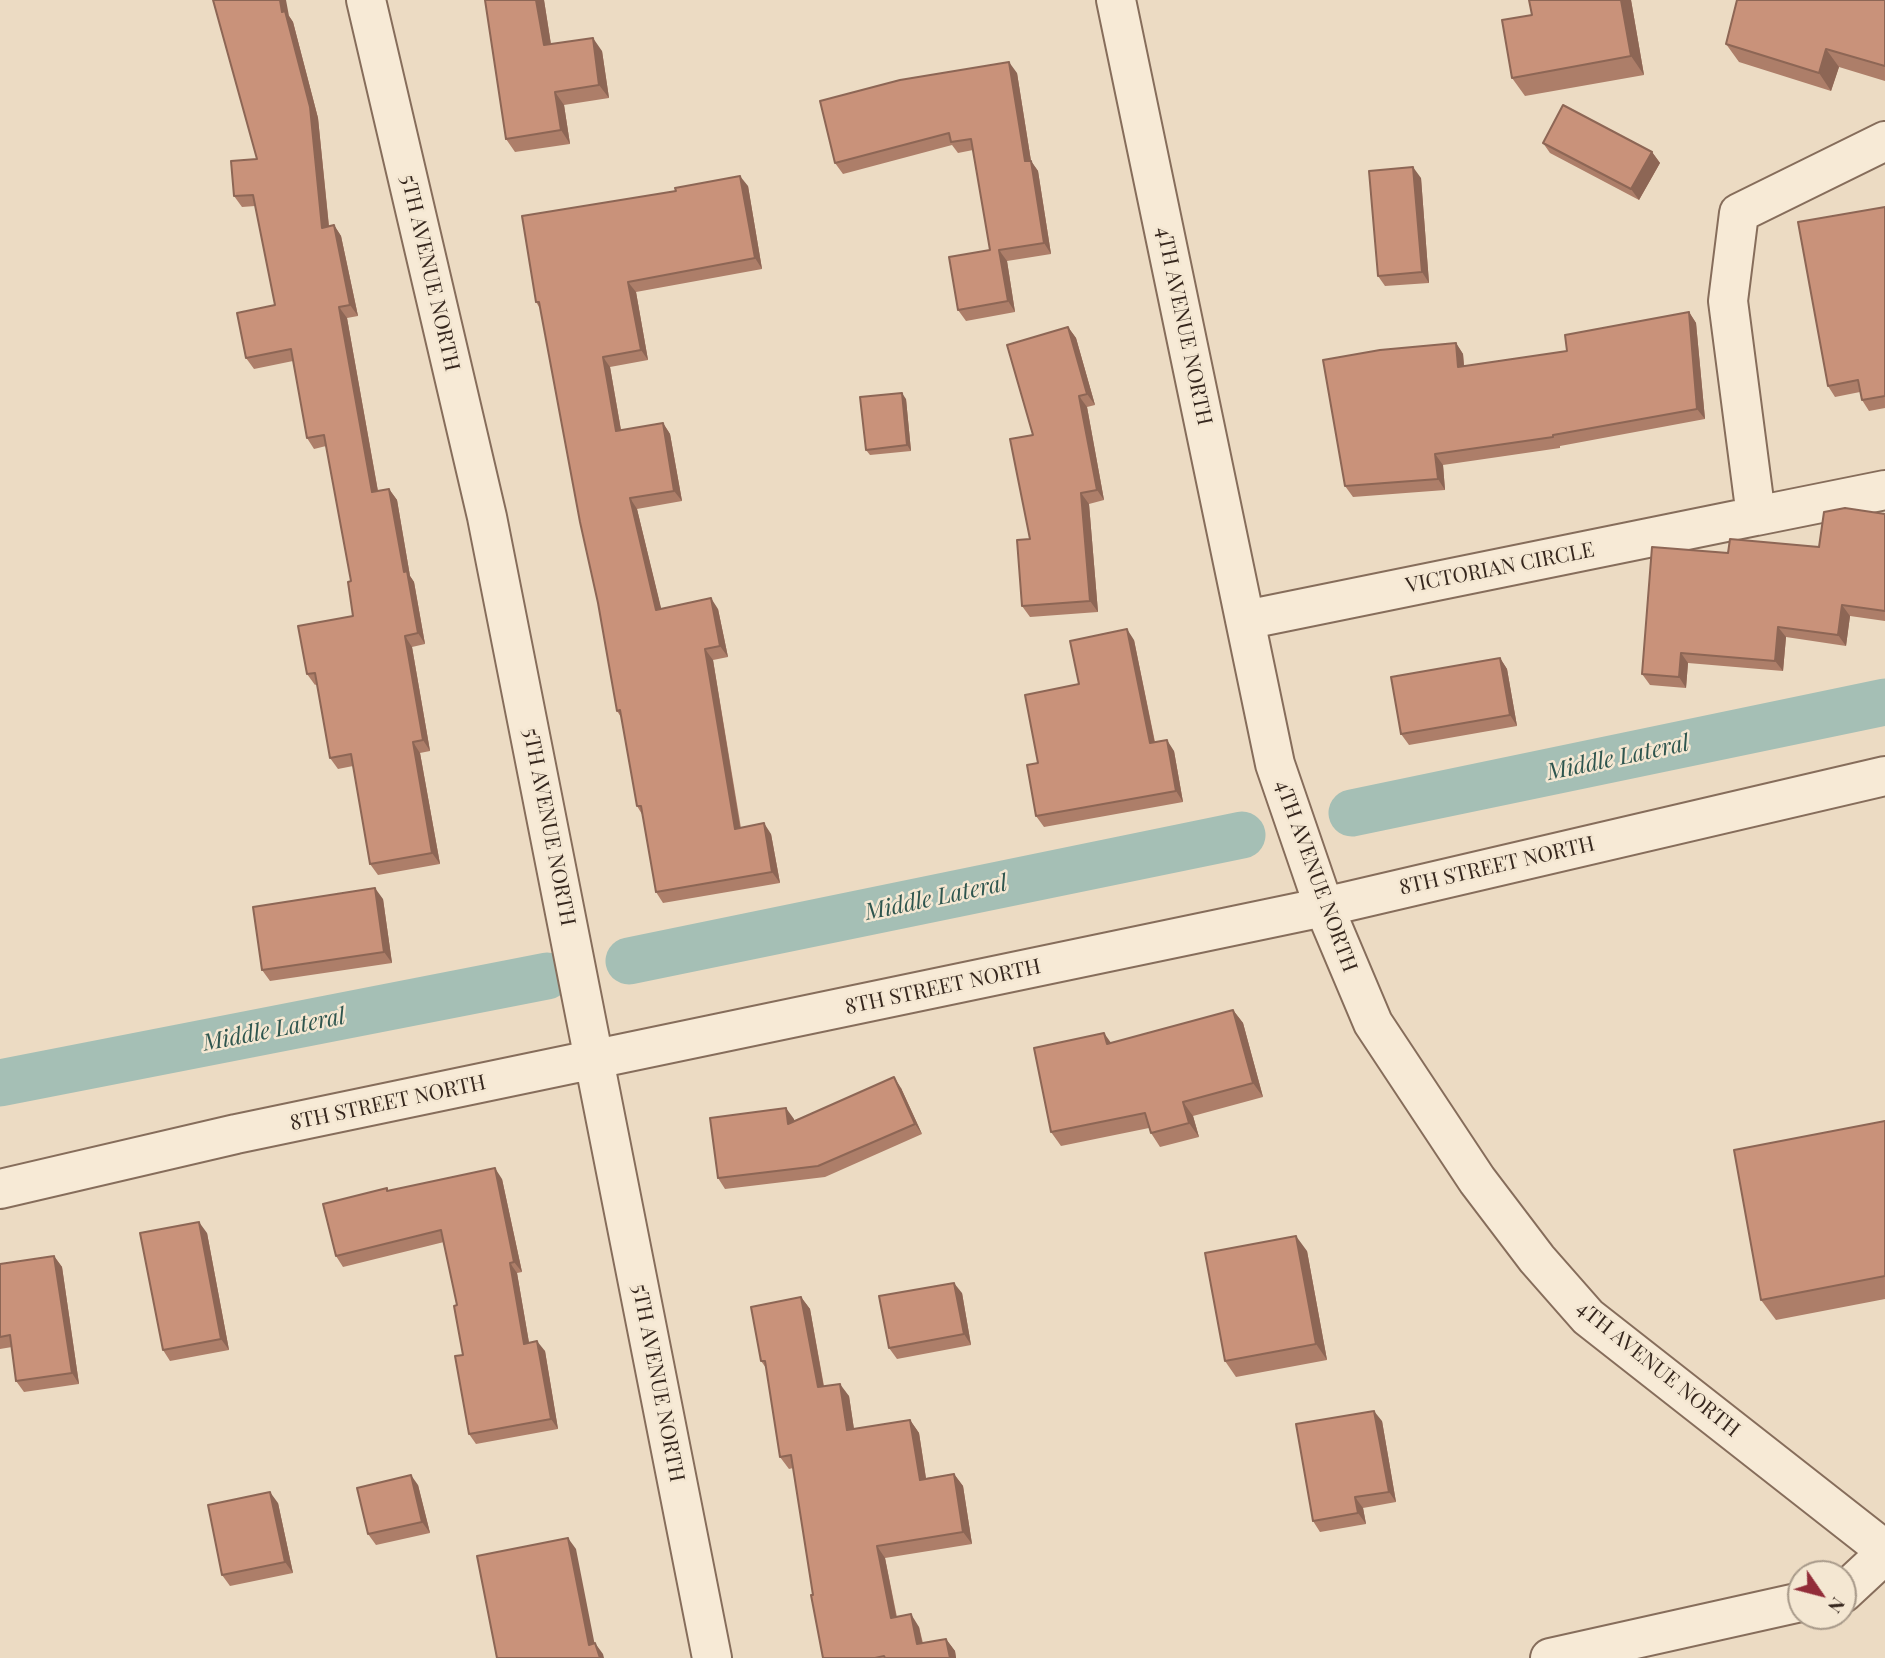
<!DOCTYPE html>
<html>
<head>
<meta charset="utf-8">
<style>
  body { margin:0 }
  #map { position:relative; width:1885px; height:1658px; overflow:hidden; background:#ecdbc3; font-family:"Playfair Display",serif }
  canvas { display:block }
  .north { position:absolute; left:1787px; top:1560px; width:70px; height:70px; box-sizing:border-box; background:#f4e7d2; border:2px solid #a89a8a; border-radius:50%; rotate:125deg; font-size:19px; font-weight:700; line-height:28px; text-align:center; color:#36271e }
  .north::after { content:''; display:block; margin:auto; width:24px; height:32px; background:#922d39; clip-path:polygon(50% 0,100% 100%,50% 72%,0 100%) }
</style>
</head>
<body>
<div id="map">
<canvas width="1885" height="1658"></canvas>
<div class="north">N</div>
</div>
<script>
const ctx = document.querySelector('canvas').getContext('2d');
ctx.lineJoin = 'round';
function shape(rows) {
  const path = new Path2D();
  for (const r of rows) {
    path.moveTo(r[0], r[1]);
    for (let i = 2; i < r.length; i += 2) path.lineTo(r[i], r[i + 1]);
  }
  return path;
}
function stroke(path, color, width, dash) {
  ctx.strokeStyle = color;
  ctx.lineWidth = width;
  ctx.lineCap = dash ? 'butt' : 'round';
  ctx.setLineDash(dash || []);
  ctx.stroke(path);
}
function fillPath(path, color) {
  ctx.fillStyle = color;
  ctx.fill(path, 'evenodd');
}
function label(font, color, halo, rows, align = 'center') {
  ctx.font = font + ' "Playfair Display",serif';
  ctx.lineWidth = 5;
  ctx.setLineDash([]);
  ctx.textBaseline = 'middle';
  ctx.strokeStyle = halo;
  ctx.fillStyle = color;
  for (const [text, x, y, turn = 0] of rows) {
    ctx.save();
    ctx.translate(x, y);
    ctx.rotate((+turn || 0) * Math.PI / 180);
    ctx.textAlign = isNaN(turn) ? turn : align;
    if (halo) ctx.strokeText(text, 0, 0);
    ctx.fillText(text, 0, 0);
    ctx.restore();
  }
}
const canal = shape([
  [1352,813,1885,702],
  [629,961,1242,835],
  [0,1083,547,976]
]);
const minor = shape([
  [366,0,487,517,712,1658],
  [1116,0,1275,764,1324,907,1373,1023,1477,1180,1537,1259,1588,1317,1885,1550],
  [1885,141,1739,213,1728,301,1756,516,1885,490],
  [1245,620,1756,516],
  [0,1189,236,1134,1324,907,1885,776],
  [1843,1593,1885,1554],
  [1550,1658,1801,1602]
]);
const wall = shape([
  [485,0,544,0,551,44,602,51,609,98,564,105,570,144,515,152,506,139],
  [1529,0,1631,0,1644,75,1525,96,1512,78,1532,15],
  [1885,0,1885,81,1839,67,1831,91,1739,62,1726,44],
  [289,16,293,22,318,118,329,226,334,225,341,236,358,316,347,318,378,491,389,489,397,500,410,576,414,582,425,644,412,647,430,751,420,753,440,864,378,875,370,864,353,766,338,769,330,758,317,684,315,685,307,674,353,616,351,581,326,446,314,449,307,438,293,361,254,369,246,358,275,305,255,206,242,207,234,196,257,159],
  [1017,73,1031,161,1038,171,1051,254,1007,261,1015,312,966,321,958,310,990,250,973,150,958,153,952,145,843,174,835,163],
  [1543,143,1652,152,1660,163,1639,200,1550,153],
  [1421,178,1429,283,1385,286,1378,276],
  [748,186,762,269,636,292,648,360,610,367,621,430,663,423,670,434,682,501,637,509,661,609,718,609,728,657,713,660,741,828,771,834,780,883,663,903,656,892,643,816,637,806,621,717,617,711,598,603,541,310,536,302],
  [1885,207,1885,408,1869,411,1862,400,1860,392,1835,397,1828,386],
  [1689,312,1696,323,1705,419,1560,446,1560,448,1443,465,1445,490,1353,497,1345,486,1456,343,1463,354,1464,366,1567,351],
  [1068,327,1076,338,1095,405,1087,407,1104,500,1089,504,1098,612,1030,617,1022,606,1030,539,1033,435],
  [906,399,911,451,870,455,866,450],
  [1885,514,1885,621,1850,616,1846,646,1786,637,1783,671,1688,663,1686,688,1650,685,1642,674,1728,553,1819,547],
  [1134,640,1155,742,1174,751,1183,802,1044,827,1036,816,1038,763,1079,684],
  [1500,658,1507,669,1517,726,1409,745,1401,734],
  [383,899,392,963,270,981,262,970],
  [1233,1010,1243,1023,1263,1097,1193,1116,1199,1137,1160,1147,1151,1133,1149,1128,1061,1146,1051,1132,1111,1043],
  [901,1088,922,1134,825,1177,725,1189,718,1178,794,1119,794,1122],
  [1885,1121,1885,1299,1776,1320,1761,1300],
  [502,1179,522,1272,517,1273,529,1343,545,1351,558,1429,476,1444,469,1434,463,1355,457,1305,444,1242,343,1267,336,1256,389,1191],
  [207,1233,229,1350,170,1361,163,1350],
  [1307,1251,1327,1360,1236,1377,1225,1361],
  [54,1256,62,1267,79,1384,24,1392,16,1381,12,1347,0,1349,0,1264],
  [962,1293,971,1345,897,1359,889,1348],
  [801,1297,810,1309,824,1386,849,1396,854,1429,910,1420,919,1433,926,1478,954,1474,963,1486,972,1544,885,1558,897,1617,919,1627,923,1643,946,1639,955,1651,956,1658,823,1658,793,1468,789,1469,780,1457,766,1368,761,1361],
  [1382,1421,1396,1502,1363,1508,1366,1524,1320,1532,1313,1521],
  [418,1485,430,1533,376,1545,368,1534],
  [278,1503,293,1573,230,1586,222,1575]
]);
const shadedWall = shape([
  [280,0,286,0,289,16,293,22,318,118,330,238,322,228],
  [536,0,544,0,553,58,544,45],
  [1621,0,1631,0,1644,75,1631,56],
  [593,38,602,51,609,98,599,85],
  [1826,49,1839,67,1831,91,1819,73],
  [1009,62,1017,73,1031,161,1038,171,1051,254,1044,243,1025,161],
  [555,92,564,105,570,144,561,130],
  [1652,152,1660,163,1639,200,1631,189],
  [1413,167,1421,178,1429,283,1422,272],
  [740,176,748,186,762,269,755,258],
  [334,225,341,236,358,316,350,305],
  [999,250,1007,261,1015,312,1008,301],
  [628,282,636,292,648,360,641,350],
  [339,307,347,318,380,503,372,492],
  [1689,312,1696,323,1705,419,1697,409],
  [1068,327,1076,338,1095,405,1087,394],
  [1456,343,1463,354,1465,378,1458,367],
  [603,357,610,367,623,442,616,431],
  [902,393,906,399,911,451,907,445],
  [1079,396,1087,407,1104,500,1097,490],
  [663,423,670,434,682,501,674,491],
  [1435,454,1443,465,1445,490,1438,479],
  [389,489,397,500,410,576,414,582,425,644,418,633,404,572],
  [1081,493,1089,504,1098,612,1090,601],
  [630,498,637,509,664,620,656,610],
  [711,598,718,609,728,657,720,646],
  [1842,605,1850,616,1846,646,1838,635],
  [1778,627,1786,637,1783,671,1775,661],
  [1127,629,1134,640,1157,754,1150,743],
  [405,636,412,647,430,751,423,740],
  [705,649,713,660,742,839,735,829],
  [1681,653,1688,663,1686,688,1679,677],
  [1500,658,1507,669,1517,726,1510,715],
  [1167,740,1174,751,1183,802,1176,791],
  [413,742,420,753,440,864,432,853],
  [764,823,771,834,780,883,772,872],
  [375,888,383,899,392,963,384,952],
  [1233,1010,1243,1023,1263,1097,1253,1083],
  [1104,1033,1114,1047,1107,1044],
  [894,1077,901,1088,922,1134,915,1124],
  [1183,1102,1193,1116,1199,1137,1189,1123],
  [786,1108,794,1119,796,1135,788,1124],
  [495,1168,502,1179,522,1272,514,1262],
  [199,1222,207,1233,229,1350,221,1339],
  [1296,1236,1307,1251,1327,1360,1316,1344],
  [54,1256,62,1267,79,1384,72,1373],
  [510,1263,517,1273,531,1354,524,1344],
  [954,1283,962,1293,971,1345,964,1334],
  [801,1297,810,1309,826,1400,818,1387],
  [537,1341,545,1351,558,1429,551,1419],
  [840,1384,849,1396,856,1443,847,1430],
  [1374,1411,1382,1421,1396,1502,1389,1492],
  [910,1420,919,1433,928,1492,920,1480],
  [954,1474,963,1486,972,1544,963,1532],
  [411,1475,418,1485,430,1533,422,1522],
  [270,1492,278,1503,293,1573,285,1562],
  [1355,1497,1363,1508,1366,1524,1358,1513],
  [568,1538,576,1549,597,1656,589,1645],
  [877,1546,885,1558,899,1631,891,1618],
  [911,1614,919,1627,925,1657,917,1644],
  [946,1639,955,1651,956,1658,950,1658],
  [595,1643,603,1654,604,1658,600,1658]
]);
const building = shape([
  [213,0,280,0,282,12,285,11,310,107,322,228,334,225,350,305,339,307,372,492,389,489,404,572,407,571,418,633,405,636,423,740,413,742,432,853,370,864,351,754,330,758,315,673,307,674,298,626,353,616,348,582,351,581,324,435,307,438,291,349,246,358,237,313,275,305,253,195,234,196,231,161,257,159,213,0],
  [485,0,536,0,544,45,593,38,599,85,555,92,561,130,506,139,485,0],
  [1529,0,1621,0,1631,56,1512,78,1502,20,1532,15,1529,0],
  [1737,0,1885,0,1885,66,1826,49,1819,73,1726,44,1737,0],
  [1009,62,1025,161,1031,161,1044,243,999,250,1008,301,958,310,949,257,990,250,971,139,951,142,949,133,835,163,820,101,900,80,1009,62],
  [1563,105,1652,152,1631,189,1543,143,1563,105],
  [1413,167,1422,272,1378,276,1369,171,1413,167],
  [740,176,755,258,628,282,641,350,603,357,616,431,663,423,674,491,630,498,656,610,711,598,720,646,705,649,735,829,764,823,772,872,656,892,641,806,637,806,620,710,617,711,598,603,580,522,539,302,536,302,522,216,676,191,675,188,740,176],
  [1885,207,1885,396,1862,400,1858,380,1828,386,1798,222,1885,207],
  [1689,312,1697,409,1553,435,1553,437,1435,454,1438,479,1345,486,1323,360,1380,350,1456,343,1458,367,1567,351,1565,335,1689,312],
  [1068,327,1087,394,1079,396,1097,490,1081,493,1090,601,1022,606,1017,540,1030,539,1010,439,1033,435,1007,345,1068,327],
  [902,393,907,445,866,450,860,397,902,393],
  [1845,508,1885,514,1885,611,1842,605,1838,635,1778,627,1775,661,1681,653,1679,677,1642,674,1652,547,1728,553,1730,539,1819,547,1824,512,1845,508],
  [1127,629,1150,743,1167,740,1176,791,1036,816,1027,765,1038,763,1025,695,1079,684,1070,641,1127,629],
  [1500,658,1510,715,1401,734,1391,677,1500,658],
  [375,888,384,952,262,970,253,907,375,888],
  [1233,1010,1253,1083,1183,1102,1189,1123,1151,1133,1145,1113,1051,1132,1034,1048,1104,1033,1107,1044,1233,1010],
  [894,1077,915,1124,818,1166,718,1178,710,1118,786,1108,788,1124,894,1077],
  [1885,1121,1885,1276,1761,1300,1734,1150,1885,1121],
  [495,1168,514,1262,510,1263,524,1344,537,1341,551,1419,469,1434,455,1356,463,1355,454,1306,457,1305,441,1230,336,1256,323,1204,387,1188,387,1191,495,1168],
  [199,1222,221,1339,163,1350,140,1233,199,1222],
  [1296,1236,1316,1344,1225,1361,1205,1253,1296,1236],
  [54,1256,72,1373,16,1381,10,1335,0,1337,0,1264,54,1256],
  [954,1283,964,1334,889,1348,879,1296,954,1283],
  [801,1297,818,1387,840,1384,847,1430,910,1420,920,1480,954,1474,963,1532,877,1546,891,1618,911,1614,917,1644,946,1639,950,1658,885,1658,884,1656,875,1658,823,1658,811,1595,813,1595,791,1455,780,1457,765,1361,761,1361,751,1307,801,1297],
  [1374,1411,1389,1492,1355,1497,1358,1513,1313,1521,1296,1424,1374,1411],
  [411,1475,422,1522,368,1534,357,1488,411,1475],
  [270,1492,285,1562,222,1575,208,1505,270,1492],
  [568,1538,589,1645,595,1643,600,1658,497,1658,477,1556,568,1538]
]);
const streetNames = [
  ["5TH AVENUE NORTH",430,273,77],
  ["4TH AVENUE NORTH",1184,326,78],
  ["VICTORIAN CIRCLE",1500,568,-11],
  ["5TH AVENUE NORTH",549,827,79],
  ["8TH STREET NORTH",1497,866,-13],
  ["4TH AVENUE NORTH",1316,876,70],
  ["8TH STREET NORTH",943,987,-12],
  ["8TH STREET NORTH",388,1103,-12],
  ["4TH AVENUE NORTH",1658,1369,39],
  ["5TH AVENUE NORTH",658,1383,79]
];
const waterNames = [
  ["Middle Lateral",1618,758,-12],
  ["Middle Lateral",936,898,-12],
  ["Middle Lateral",274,1030,-11]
];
stroke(canal, '#a5bfb5', 47);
stroke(minor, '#866d5b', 42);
stroke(minor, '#f7ead6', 38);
fillPath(wall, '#ad7e69');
fillPath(shadedWall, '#8d6655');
fillPath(building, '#c9927a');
stroke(building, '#8d6655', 2);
label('21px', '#36271e', '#f4e7d2', streetNames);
label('italic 23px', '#2e554e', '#f4e7d2', waterNames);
</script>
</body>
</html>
